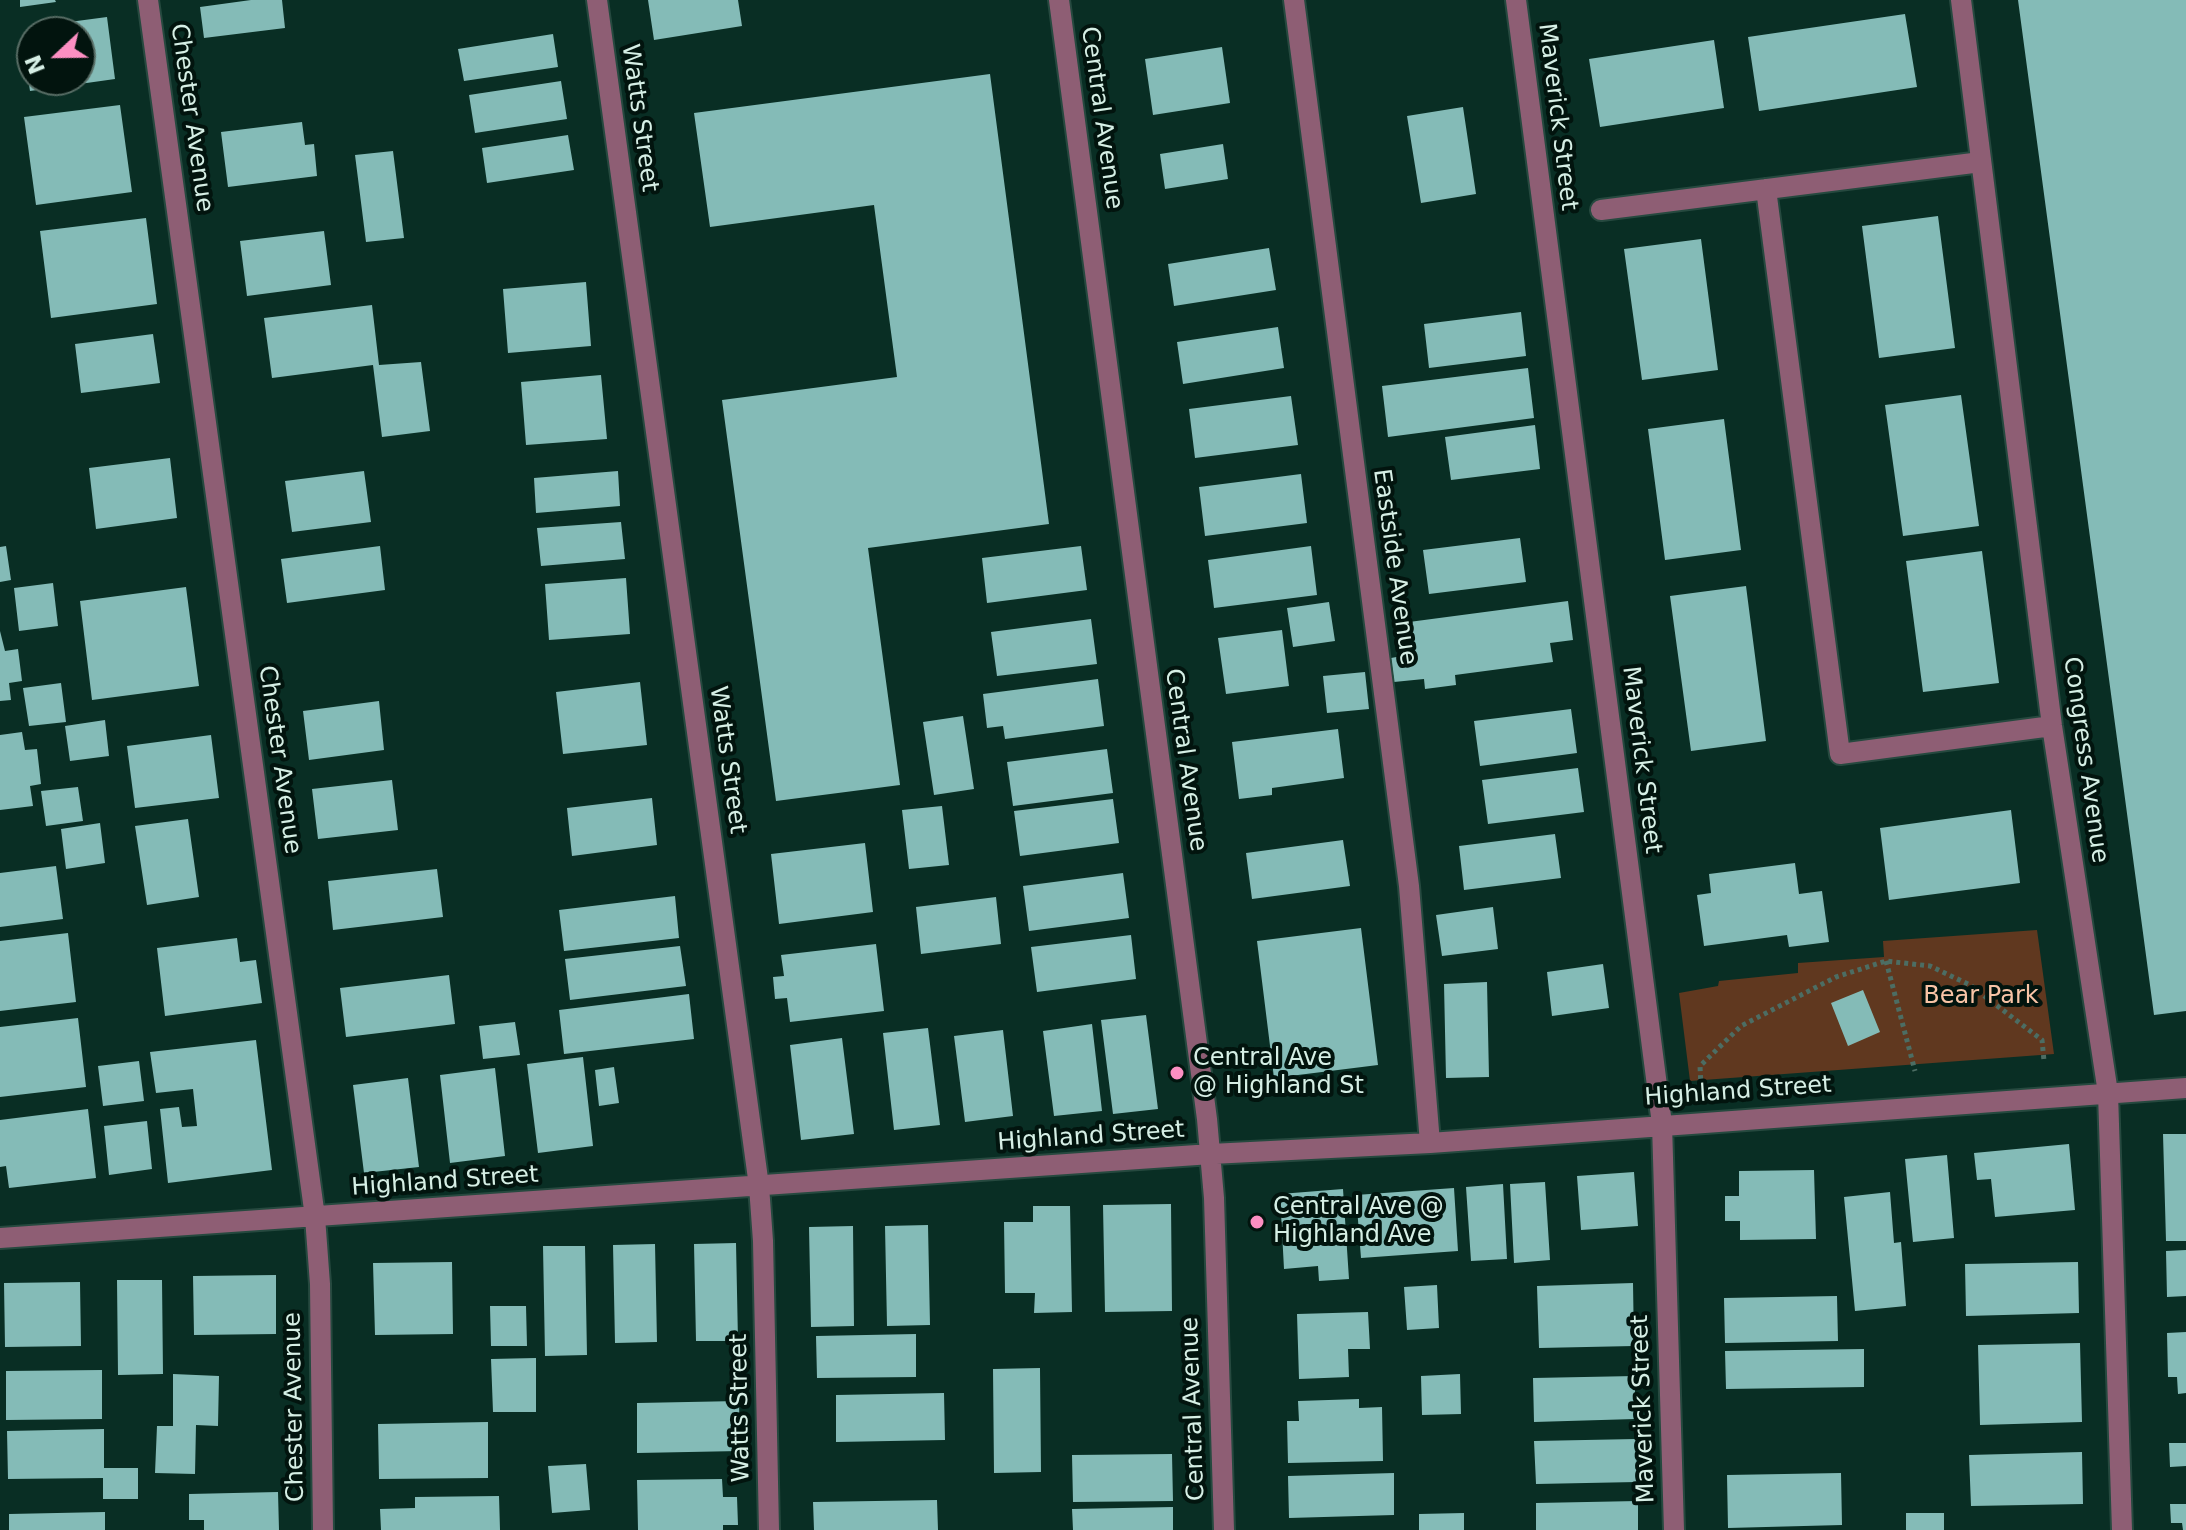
<!DOCTYPE html>
<html>
<head>
<meta charset="utf-8">
<style>
  body { margin:0 }
  #map { position:relative; width:2186px; height:1530px; overflow:hidden; background:#092e24; font-family:"DejaVu Sans",sans-serif }
  canvas { display:block }
  .north { position:absolute; left:16px; top:16px; width:80px; height:80px; box-sizing:border-box; background:#02140e; border:2px solid #576c64; border-radius:50%; rotate:248deg; font-size:22px; font-weight:700; line-height:32px; text-align:center; color:#d6efe5 }
  .north::after { content:''; display:block; margin:auto; width:28px; height:36px; background:#fc8fc2; clip-path:polygon(50% 0,100% 100%,50% 72%,0 100%) }
</style>
</head>
<body>
<div id="map">
<canvas width="2186" height="1530"></canvas>
<div class="north">N</div>
</div>
<script>
const ctx = document.querySelector('canvas').getContext('2d');
ctx.lineJoin = 'round';
function fillPath(path, color) {
  ctx.fillStyle = color;
  ctx.fill(path, 'evenodd');
}
function shape(rows) {
  const path = new Path2D();
  for (const r of rows) {
    path.moveTo(r[0], r[1]);
    for (let i = 2; i < r.length; i += 2) path.lineTo(r[i], r[i + 1]);
  }
  return path;
}
function stroke(path, color, width, dash) {
  ctx.strokeStyle = color;
  ctx.lineWidth = width;
  ctx.lineCap = dash ? 'butt' : 'round';
  ctx.setLineDash(dash || []);
  ctx.stroke(path);
}
function label(font, color, halo, rows, align = 'center') {
  ctx.font = font + ' "DejaVu Sans",sans-serif';
  ctx.lineWidth = 8;
  ctx.setLineDash([]);
  ctx.textBaseline = 'middle';
  ctx.strokeStyle = halo;
  ctx.fillStyle = color;
  for (const [text, x, y, turn = 0] of rows) {
    ctx.save();
    ctx.translate(x, y);
    ctx.rotate((+turn || 0) * Math.PI / 180);
    ctx.textAlign = isNaN(turn) ? turn : align;
    if (halo) ctx.strokeText(text, 0, 0);
    ctx.fillText(text, 0, 0);
    ctx.restore();
  }
}
const green = shape([
  [2037,930,2054,1054,1690,1081,1679,993,1718,986,1719,981,1798,973,1798,963,1884,957,1883,941]
]);
const building = shape([
  [20,0,55,0,56,2,20,7],
  [251,0,282,0,285,28,204,38,200,7],
  [648,0,738,0,742,26,654,40],
  [2018,0,2186,0,2186,1011,2154,1015],
  [1905,14,1917,87,1759,111,1748,37],
  [107,17,115,79,30,91,25,58,32,57,32,80,80,80,80,32,40,32,39,26],
  [553,34,558,67,464,81,458,49],
  [1714,40,1724,108,1600,127,1589,59],
  [1222,47,1230,103,1153,115,1145,59],
  [990,74,1049,524,868,548,900,785,776,801,722,400,897,377,874,205,710,227,694,113],
  [561,81,567,119,475,133,469,95],
  [120,105,132,192,36,205,24,117],
  [1463,107,1476,194,1421,203,1407,116],
  [302,122,305,145,314,144,317,176,228,187,221,132],
  [568,135,574,170,487,183,482,148],
  [1223,144,1228,179,1165,189,1160,154],
  [393,151,404,238,366,242,355,155],
  [1938,216,1955,348,1879,358,1862,226],
  [146,218,157,304,51,318,40,231],
  [324,231,331,285,247,296,240,241],
  [1701,239,1718,370,1642,380,1624,249],
  [1269,248,1276,290,1174,306,1168,264],
  [586,282,591,346,508,353,503,289],
  [372,305,379,365,421,362,430,431,382,437,373,365,272,378,264,318],
  [1521,312,1526,356,1429,368,1424,324],
  [1278,327,1284,368,1183,384,1177,342],
  [153,334,160,383,81,393,75,344],
  [1528,368,1534,418,1388,437,1382,386],
  [601,375,607,439,526,445,521,382],
  [1961,395,1979,526,1903,536,1885,405],
  [1291,396,1298,445,1195,458,1189,409],
  [1724,419,1741,550,1665,560,1648,429],
  [1535,425,1540,469,1451,480,1445,437],
  [170,458,177,518,96,529,89,468],
  [364,471,371,522,292,532,285,481],
  [618,471,620,506,536,513,534,478],
  [1301,474,1307,523,1205,536,1199,487],
  [621,522,625,559,541,566,537,528],
  [1520,538,1526,582,1429,594,1423,550],
  [6,546,11,580,0,582,0,547],
  [380,546,385,590,287,603,281,559],
  [1081,546,1087,590,987,603,982,558],
  [1311,546,1317,595,1214,608,1208,560],
  [1982,551,1999,683,1923,692,1906,561],
  [626,578,630,634,549,640,545,584],
  [53,583,58,626,19,631,14,588],
  [1746,586,1766,741,1691,751,1670,596],
  [186,587,199,686,92,700,80,601],
  [1568,601,1573,640,1550,643,1553,662,1455,675,1456,685,1425,689,1424,679,1394,682,1391,658,1413,654,1409,622],
  [1329,602,1335,641,1293,647,1287,608],
  [1091,619,1097,664,997,676,991,632],
  [1282,630,1289,686,1226,694,1218,638],
  [0,631,5,651,18,649,22,681,9,683,11,700,0,701],
  [1365,672,1369,709,1327,713,1323,676],
  [1098,679,1104,726,1005,739,1003,726,987,728,983,694],
  [640,682,647,745,563,754,556,692],
  [61,683,66,722,29,726,23,688],
  [379,701,384,750,309,760,303,711],
  [1571,709,1577,753,1480,766,1474,721],
  [963,716,974,789,934,795,923,722],
  [105,720,109,756,70,761,65,726],
  [1338,729,1344,778,1272,788,1272,795,1239,799,1232,742],
  [22,732,25,750,37,749,41,784,30,786,33,806,0,810,0,735],
  [211,735,219,798,135,808,127,746],
  [1107,749,1113,793,1013,806,1007,762],
  [1578,768,1584,812,1488,824,1482,780],
  [392,780,398,830,318,839,312,789],
  [78,787,83,821,46,826,41,791],
  [652,798,657,845,572,856,567,808],
  [1113,799,1119,843,1020,856,1014,811],
  [942,806,949,865,909,869,902,810],
  [2011,810,2020,883,1889,900,1880,828],
  [188,819,199,897,147,905,135,826],
  [100,823,105,863,66,869,61,829],
  [1555,834,1561,878,1464,890,1459,846],
  [1343,840,1350,886,1252,899,1246,853],
  [865,843,873,912,779,924,771,854],
  [1795,863,1799,894,1822,891,1829,942,1789,947,1787,935,1704,946,1697,895,1711,893,1709,874],
  [56,866,63,919,0,927,0,873],
  [437,869,443,917,333,930,328,881],
  [1123,873,1129,918,1029,931,1023,886],
  [675,896,679,938,564,951,559,910],
  [996,897,1001,944,921,954,916,907],
  [1493,907,1498,949,1442,956,1436,915],
  [1361,928,1378,1065,1274,1078,1257,941],
  [68,933,76,1002,0,1011,0,941],
  [1131,935,1136,979,1037,992,1031,947],
  [237,938,240,962,256,960,262,1003,165,1016,157,948],
  [876,944,884,1011,790,1022,787,998,775,999,773,977,784,976,781,955],
  [680,946,686,986,570,1000,565,959],
  [1603,964,1609,1008,1552,1016,1547,972],
  [449,975,455,1024,346,1037,340,988],
  [1487,982,1489,1077,1446,1078,1444,984],
  [1863,990,1880,1032,1848,1046,1831,1003],
  [689,994,694,1039,564,1054,559,1010],
  [1146,1015,1158,1109,1113,1114,1101,1020],
  [78,1018,86,1087,0,1097,0,1027],
  [515,1022,520,1055,483,1059,479,1026],
  [1092,1024,1102,1111,1054,1116,1043,1031],
  [928,1028,940,1125,894,1130,883,1033],
  [1003,1030,1013,1116,965,1122,954,1036],
  [842,1038,854,1134,801,1140,790,1045],
  [256,1040,272,1170,168,1183,160,1109,179,1107,182,1127,197,1126,193,1089,156,1093,150,1052],
  [583,1057,593,1146,538,1153,527,1064],
  [139,1061,144,1101,103,1106,98,1066],
  [614,1067,619,1103,599,1106,595,1070],
  [495,1068,505,1156,450,1163,440,1075],
  [408,1078,419,1167,364,1173,353,1085],
  [88,1109,96,1178,9,1188,6,1166,0,1167,0,1120],
  [147,1121,152,1169,109,1175,104,1126],
  [2163,1134,2186,1134,2186,1241,2166,1241],
  [2069,1144,2075,1210,1995,1217,1991,1179,1977,1180,1974,1153],
  [1947,1155,1954,1238,1913,1242,1905,1159],
  [1814,1170,1816,1239,1740,1240,1740,1221,1725,1221,1725,1196,1739,1196,1739,1171],
  [1634,1172,1638,1226,1581,1230,1577,1176],
  [1545,1182,1550,1260,1514,1263,1510,1184],
  [1503,1184,1507,1259,1471,1261,1466,1187],
  [1454,1188,1458,1251,1361,1258,1356,1195],
  [1343,1189,1349,1279,1319,1281,1318,1266,1284,1269,1280,1194],
  [1890,1192,1894,1243,1901,1242,1906,1306,1855,1311,1844,1197],
  [1171,1204,1172,1311,1105,1312,1103,1205],
  [1033,1206,1070,1206,1072,1312,1034,1313,1035,1293,1005,1293,1004,1222,1033,1222],
  [928,1225,930,1325,887,1326,885,1226],
  [853,1226,854,1326,811,1327,809,1227],
  [736,1243,738,1341,696,1341,694,1244],
  [655,1244,657,1342,615,1343,613,1245],
  [543,1246,585,1246,587,1355,545,1356],
  [2186,1250,2186,1296,2167,1297,2166,1251],
  [452,1262,453,1334,375,1335,373,1263],
  [2078,1262,2079,1313,1966,1316,1965,1264],
  [276,1275,276,1334,194,1335,193,1276],
  [117,1280,162,1280,163,1374,118,1375],
  [80,1282,81,1346,5,1347,4,1283],
  [1633,1283,1634,1346,1539,1348,1537,1286],
  [1437,1285,1439,1328,1407,1330,1404,1287],
  [1837,1296,1838,1341,1725,1343,1724,1298],
  [490,1306,526,1306,527,1346,491,1346],
  [1368,1312,1370,1349,1348,1349,1349,1377,1299,1379,1297,1314],
  [2186,1332,2186,1393,2178,1394,2177,1377,2168,1377,2167,1333],
  [916,1334,916,1377,817,1378,816,1336],
  [2080,1343,2082,1422,1980,1425,1978,1345],
  [1864,1349,1864,1387,1726,1389,1725,1351],
  [536,1358,536,1412,493,1412,491,1359],
  [1040,1368,1041,1472,994,1473,993,1369],
  [102,1370,102,1419,6,1420,6,1371],
  [173,1374,219,1376,218,1426,196,1425,195,1474,155,1473,157,1426,173,1426],
  [1460,1374,1461,1414,1422,1415,1421,1376],
  [1635,1376,1635,1419,1534,1422,1533,1378],
  [944,1393,945,1440,836,1442,836,1395],
  [1359,1399,1359,1408,1382,1407,1383,1461,1288,1463,1287,1421,1299,1421,1298,1401],
  [739,1401,740,1451,637,1453,637,1403],
  [488,1422,488,1478,379,1479,378,1424],
  [104,1429,104,1468,138,1468,138,1499,103,1499,103,1478,8,1479,7,1431],
  [1636,1439,1637,1482,1536,1484,1534,1441],
  [2169,1443,2186,1443,2186,1466,2170,1467],
  [2082,1452,2083,1504,1971,1506,1969,1455],
  [1172,1454,1173,1501,1073,1502,1072,1455],
  [586,1464,590,1510,552,1513,548,1466],
  [1394,1473,1394,1515,1289,1518,1288,1476],
  [1841,1473,1842,1525,1728,1528,1727,1475],
  [722,1479,723,1497,737,1497,738,1525,723,1525,723,1530,638,1530,637,1480],
  [278,1492,279,1530,204,1530,204,1520,189,1520,189,1494],
  [499,1496,500,1530,381,1530,380,1509,415,1508,415,1497],
  [937,1500,938,1530,814,1530,813,1502],
  [1638,1501,1638,1530,1536,1530,1536,1503],
  [2170,1504,2186,1504,2186,1530,2183,1530,2182,1523,2171,1523],
  [1173,1507,1173,1530,1073,1530,1072,1509],
  [105,1512,105,1530,9,1530,9,1514],
  [1464,1513,1464,1530,1419,1530,1419,1514],
  [1906,1513,1944,1513,1944,1530,1906,1530]
]);
const path = shape([
  [1886,961,1915,1071],
  [1701,1087,1700,1066,1741,1026,1836,977,1886,961,1930,966,1970,985,2042,1040,2044,1061]
]);
const minor = shape([
  [148,0,315,1217,320,1284,323,1530],
  [597,0,759,1186,763,1241,769,1530],
  [1059,0,1207,1119,1214,1198,1224,1530],
  [1294,0,1409,886,1430,1143],
  [1516,0,1662,1124,1674,1530],
  [1961,0,2052,726,2108,1093,2122,1530],
  [1766,189,1840,754,2052,726],
  [1601,210,1981,162],
  [0,1238,1211,1154,1430,1143,2186,1088]
]);
const markers = [
  [1177,1073,8,"#fc8fc2"],
  [1257,1222,8,"#fc8fc2"]
];
const streetNames = [
  ["Maverick Street",1557,117,83],
  ["Chester Avenue",191,118,82],
  ["Watts Street",639,118,82],
  ["Central Avenue",1101,118,82],
  ["Eastside Avenue",1394,567,82],
  ["Chester Avenue",279,760,82],
  ["Watts Street",727,760,82],
  ["Central Avenue",1185,760,82],
  ["Maverick Street",1641,760,83],
  ["Congress Avenue",2085,760,82],
  ["Highland Street",1738,1092,-4],
  ["Highland Street",1091,1137,-4],
  ["Highland Street",445,1182,-4],
  ["Chester Avenue",295,1407,-91],
  ["Watts Street",741,1408,-91],
  ["Central Avenue",1194,1409,-92],
  ["Maverick Street",1644,1409,-92]
];
const parkNames = [
  ["Bear Park",1981,997]
];
const poiNames = [
  ["Central Ave",1193,1059],
  ["@ Highland St",1193,1087],
  ["Central Ave @",1273,1208],
  ["Highland Ave",1273,1236]
];
fillPath(green, '#60381f');
fillPath(building, '#84bbb7');
stroke(minor, '#26493f', 24);
stroke(path, '#4c6d63', 5, [4, 4]);
stroke(minor, '#8e5e74', 20);
for (const [x, y, r, color] of markers) {
  const dot = new Path2D();
  dot.arc(x, y, r, 0, 2 * Math.PI);
  ctx.fillStyle = color;
  ctx.fill(dot);
  stroke(dot, '#02140e', 3);
}
label('24px', '#d6efe5', '#02140e', streetNames);
label('24px', '#f8c4a6', '#02140e', parkNames);
label('24px', '#d6efe5', '#02140e', poiNames, 'left');
</script>
</body>
</html>
